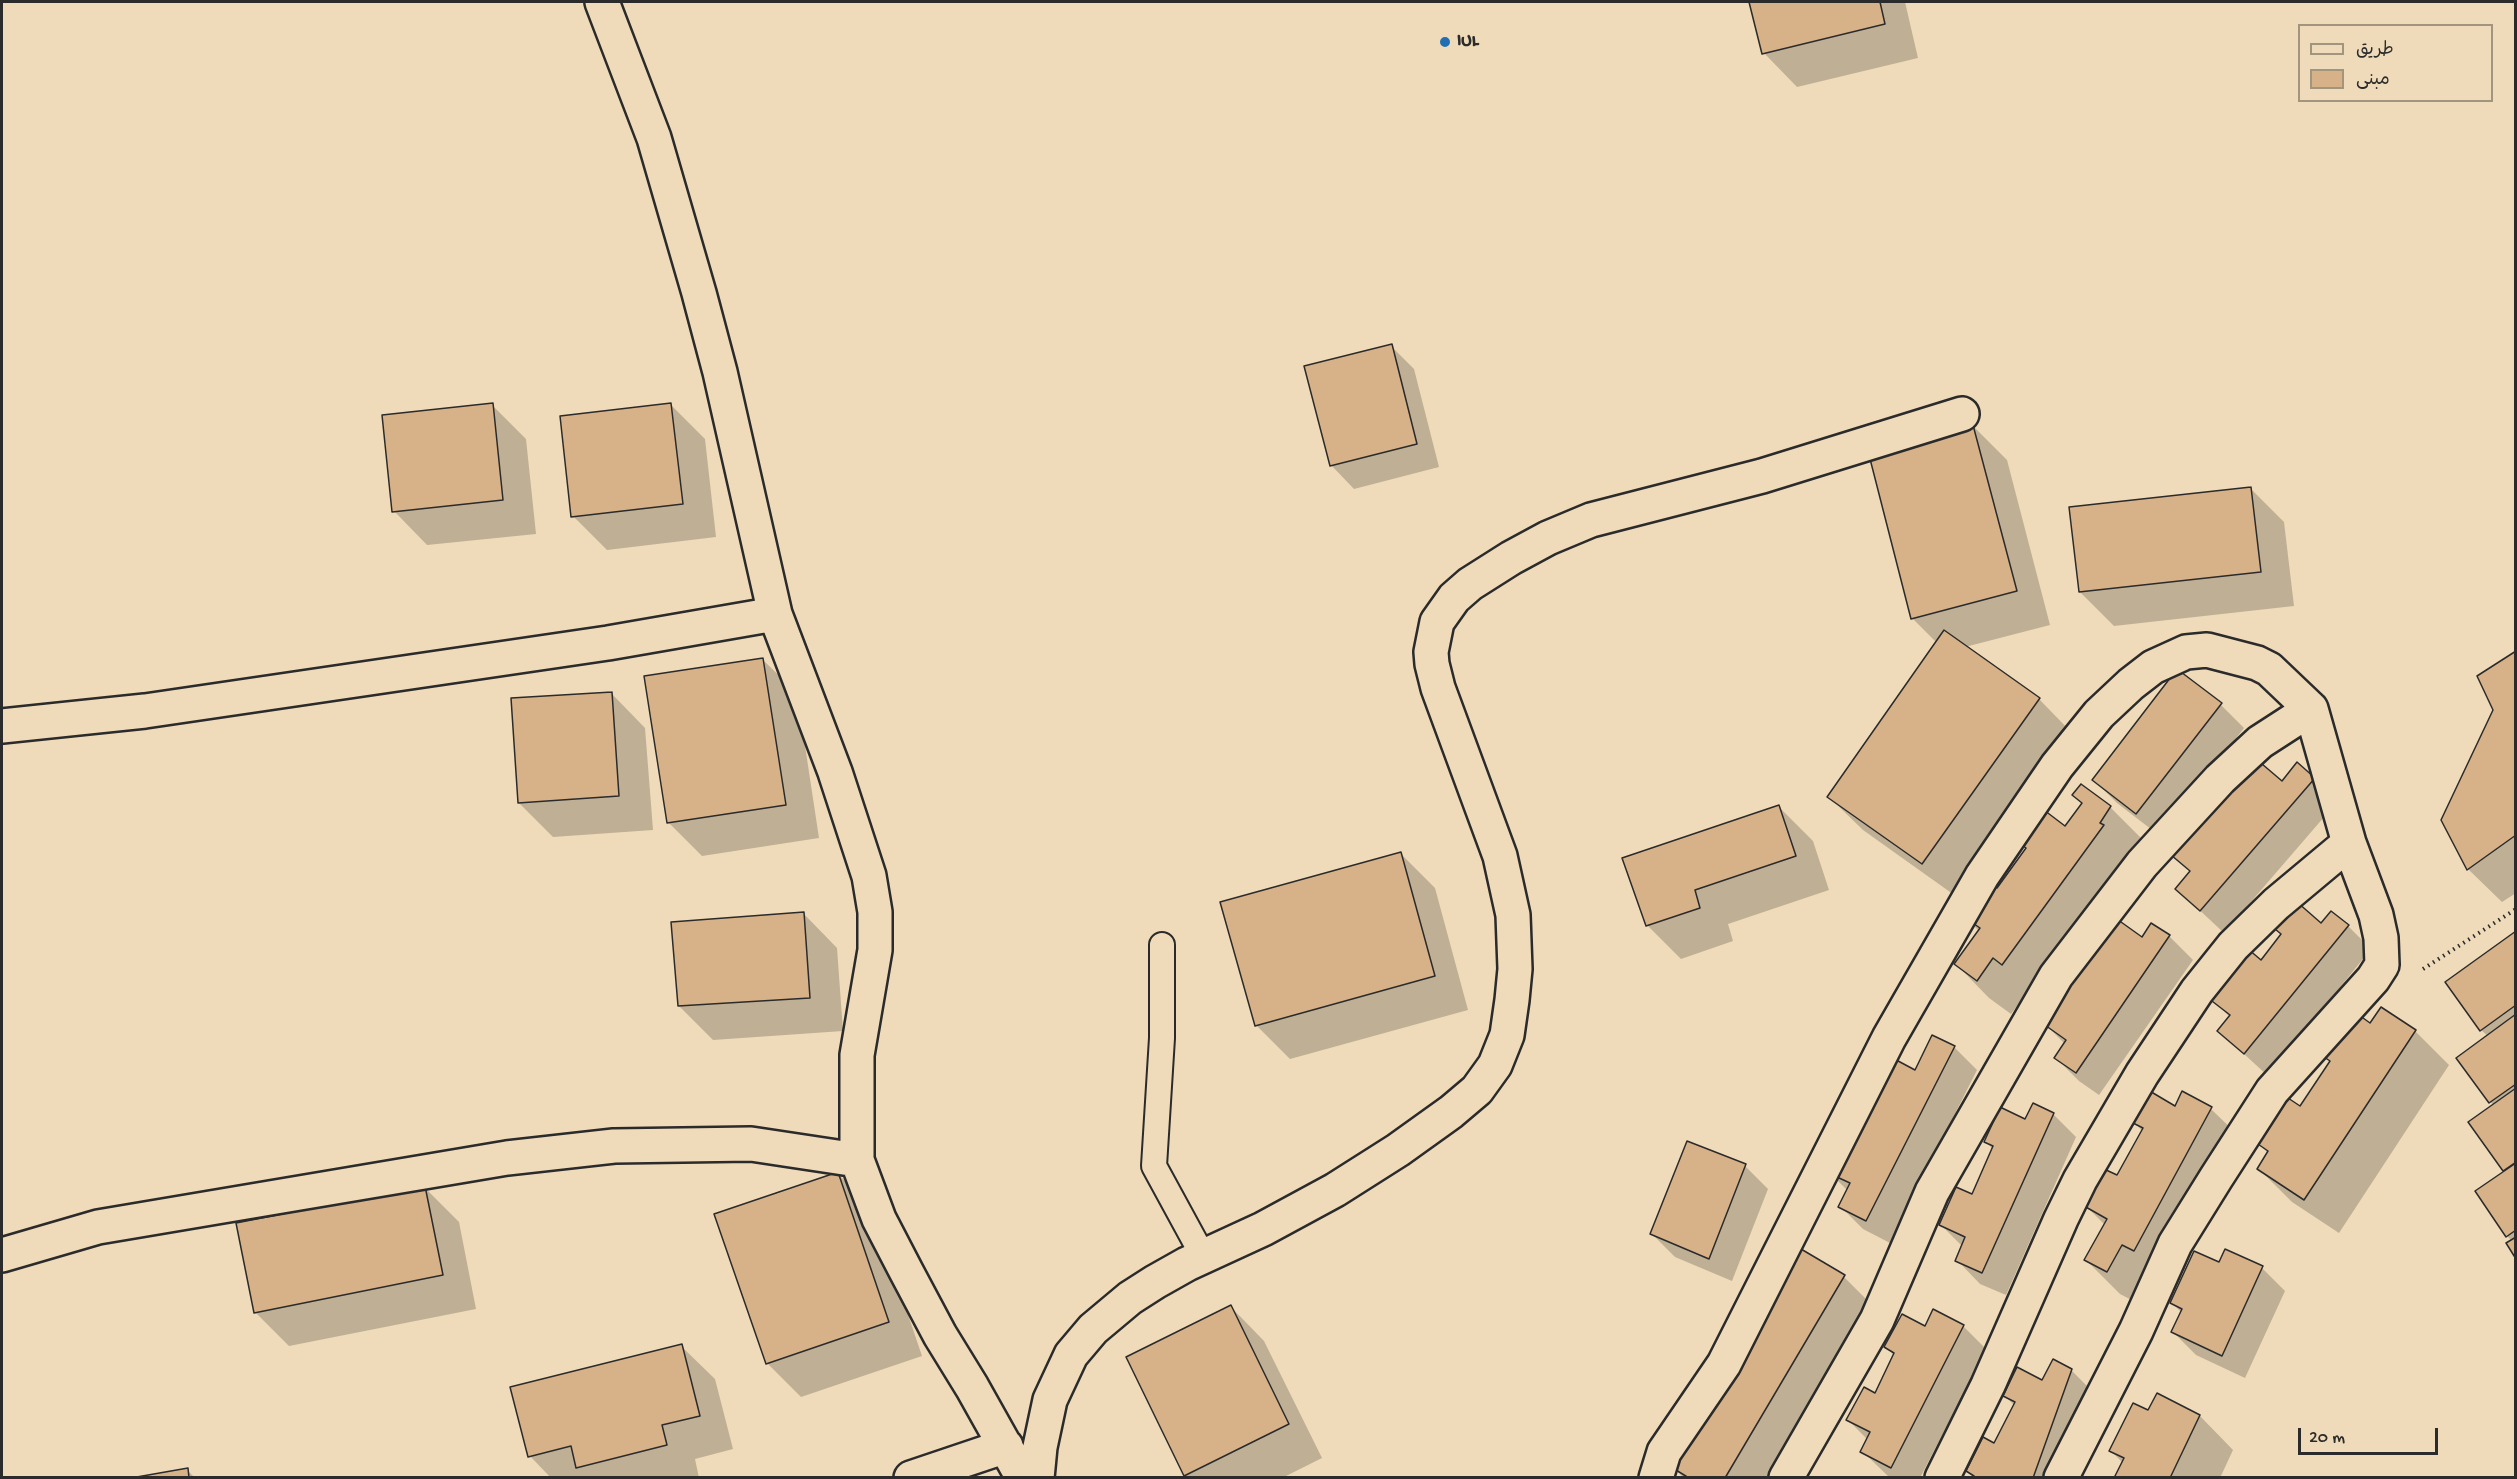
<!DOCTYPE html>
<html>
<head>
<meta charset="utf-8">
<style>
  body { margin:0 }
  #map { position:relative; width:2517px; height:1479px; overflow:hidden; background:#efdbb9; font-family:"Gochi Hand","Playpen Sans Arabic",sans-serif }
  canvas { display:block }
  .frame { position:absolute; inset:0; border:3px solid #2b2b2b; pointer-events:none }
  .legend { position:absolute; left:2298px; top:24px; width:195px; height:78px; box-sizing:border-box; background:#efdbb9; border:2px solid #a19580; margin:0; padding:8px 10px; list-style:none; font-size:18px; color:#2b2b2b }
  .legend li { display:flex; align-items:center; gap:12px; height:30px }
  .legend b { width:30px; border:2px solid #a19580 }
  .scale { position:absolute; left:2298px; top:1428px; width:140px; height:27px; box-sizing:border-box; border:3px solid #2b2b2b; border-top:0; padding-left:8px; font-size:18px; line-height:21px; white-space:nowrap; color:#2b2b2b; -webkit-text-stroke:4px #efdbb9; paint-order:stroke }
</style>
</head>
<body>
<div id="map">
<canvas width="2517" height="1479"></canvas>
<div class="frame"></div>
<ul class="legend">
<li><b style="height:8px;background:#efdbb9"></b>طريق</li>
<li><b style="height:16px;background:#d7b188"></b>مبنى</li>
</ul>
<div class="scale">20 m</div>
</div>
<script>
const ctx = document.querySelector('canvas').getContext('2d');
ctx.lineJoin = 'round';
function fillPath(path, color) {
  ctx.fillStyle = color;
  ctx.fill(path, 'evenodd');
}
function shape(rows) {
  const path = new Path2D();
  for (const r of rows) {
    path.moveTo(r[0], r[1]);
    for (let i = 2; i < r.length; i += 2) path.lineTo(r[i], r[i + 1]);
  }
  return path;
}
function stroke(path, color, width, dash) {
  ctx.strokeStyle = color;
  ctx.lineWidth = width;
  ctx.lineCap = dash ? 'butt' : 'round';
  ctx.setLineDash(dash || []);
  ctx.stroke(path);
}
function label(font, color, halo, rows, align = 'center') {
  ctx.font = font + ' "Gochi Hand",sans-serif';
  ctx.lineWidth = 4.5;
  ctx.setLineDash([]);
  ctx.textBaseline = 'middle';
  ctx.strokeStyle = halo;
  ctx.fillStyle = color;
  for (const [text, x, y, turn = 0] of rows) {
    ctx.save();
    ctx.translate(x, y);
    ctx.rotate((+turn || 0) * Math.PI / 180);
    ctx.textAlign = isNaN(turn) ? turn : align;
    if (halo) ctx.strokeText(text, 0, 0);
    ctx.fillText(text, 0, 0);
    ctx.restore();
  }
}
const shadow = shape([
  [1751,2,1905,2,1918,58,1797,87,1764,53],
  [1391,346,1414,369,1439,467,1354,489,1331,465],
  [492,405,526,439,536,534,427,545,394,511],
  [671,405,705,439,716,537,607,550,573,516],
  [1973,426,2007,460,2050,625,1965,647,2039,699,2072,733,1957,897,1863,830,1829,797,1937,643,1912,618],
  [2250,488,2284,522,2294,606,2114,626,2080,592],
  [2516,653,2516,893,2502,902,2468,869,2495,710],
  [763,660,797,693,819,838,702,856,668,822],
  [612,694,645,728,653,830,553,837,519,803],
  [2221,705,2244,728,2160,836,2117,803,2094,780],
  [2314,779,2337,802,2224,933,2177,889,2191,872,2173,855,2282,783],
  [2074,795,2110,807,2144,841,2037,998,2028,991,2011,1014,1989,998,1956,964,1979,931,1963,915,1997,890,2027,850,2017,840,2065,828,2083,805],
  [1779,807,1813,841,1829,890,1728,924,1733,941,1681,959,1647,925],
  [1401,854,1435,888,1468,1010,1290,1059,1256,1025],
  [804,914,837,948,843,1031,713,1040,679,1006],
  [2152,925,2170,937,2193,960,2099,1095,2079,1081,2056,1058,2065,1044,2044,1023,2143,939],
  [2321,925,2348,926,2371,949,2268,1076,2219,1031,2230,1017,2210,998],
  [2516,932,2516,1256,2512,1241,2507,1236,2506,1172,2470,1122,2494,1105,2490,1102,2488,1036,2481,1030],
  [2370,1025,2415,1031,2449,1065,2339,1233,2292,1202,2258,1168,2268,1153,2257,1142,2300,1109,2331,1062,2323,1055],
  [1954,1047,1977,1070,1890,1243,1863,1229,1840,1206,1848,1191,1828,1171],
  [2176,1108,2211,1109,2245,1142,2141,1305,2120,1294,2086,1260,2105,1225,2086,1206,2118,1177,2143,1132,2133,1121],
  [2053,1114,2076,1137,2006,1295,1980,1284,1957,1260,1963,1247,1941,1225,1972,1196,1993,1149,1986,1142,2026,1121],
  [1745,1166,1768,1189,1732,1281,1675,1257,1652,1234],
  [838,1174,872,1208,922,1356,801,1397,767,1363],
  [425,1188,459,1222,476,1309,289,1346,255,1312],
  [2226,1251,2262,1268,2285,1291,2245,1378,2196,1355,2173,1332,2182,1313,2172,1303,2220,1264],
  [1844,1277,1878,1311,1778,1478,1684,1478,1673,1467],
  [1231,1307,1264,1341,1322,1458,1282,1478,1188,1478,1185,1475],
  [1963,1326,1986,1349,1920,1478,1890,1478,1862,1451,1868,1440,1848,1420,1875,1395,1895,1356,1886,1347],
  [681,1346,715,1379,733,1449,695,1459,699,1478,551,1478,530,1456],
  [2071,1370,2105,1404,2078,1478,1974,1478,1967,1471,1994,1445,2015,1406,2004,1395],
  [2149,1412,2200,1416,2233,1450,2220,1478,2116,1478,2123,1463,2111,1451],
  [187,1470,195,1478,140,1478]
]);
const building = shape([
  [1749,2,1880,2,1885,24,1762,54,1749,2],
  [1392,344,1417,444,1330,466,1304,366,1392,344],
  [493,403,503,500,392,512,382,415,493,403],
  [671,403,683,504,571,517,560,416,671,403],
  [1973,425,2017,591,1911,619,1868,451,1973,425],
  [2251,487,2261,572,2079,592,2069,507,2251,487],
  [1944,630,2040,698,1922,864,1827,797,1944,630],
  [2516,651,2516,835,2467,870,2441,820,2493,710,2477,676,2516,651],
  [763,658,786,805,667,823,644,676,763,658],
  [2177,669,2222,703,2136,814,2092,780,2177,669],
  [612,692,619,796,518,803,511,698,612,692],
  [2255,758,2282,781,2297,762,2315,778,2200,911,2175,889,2190,871,2171,855,2255,758],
  [2081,784,2111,806,2100,823,2104,825,2002,965,1993,958,1977,981,1954,964,1980,928,1961,915,1987,879,1997,888,2026,848,2015,840,2040,807,2065,826,2082,803,2072,795,2081,784],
  [1779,805,1796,856,1695,890,1700,908,1646,926,1622,858,1779,805],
  [1401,852,1435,976,1255,1026,1220,902,1401,852],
  [2297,902,2321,923,2331,911,2349,925,2244,1054,2217,1031,2230,1015,2208,998,2248,949,2261,960,2281,934,2275,929,2297,902],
  [804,912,810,998,678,1006,671,922,804,912],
  [2114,917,2142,937,2151,923,2170,935,2076,1073,2054,1058,2066,1040,2042,1023,2114,917],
  [2516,931,2516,1005,2480,1031,2445,982,2516,931],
  [2381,1007,2416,1030,2304,1200,2257,1169,2268,1151,2255,1142,2285,1096,2300,1106,2330,1061,2321,1055,2352,1010,2370,1023,2381,1007],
  [2516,1014,2516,1084,2489,1103,2456,1058,2516,1014],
  [1932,1035,1955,1046,1866,1221,1838,1207,1850,1183,1826,1172,1885,1054,1915,1070,1932,1035],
  [2516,1088,2516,1162,2503,1171,2468,1122,2516,1088],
  [2148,1090,2175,1106,2182,1091,2212,1107,2134,1251,2122,1245,2107,1272,2084,1260,2107,1219,2084,1206,2104,1169,2117,1175,2143,1128,2131,1122,2148,1090],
  [2033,1103,2054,1113,1982,1273,1955,1261,1965,1237,1939,1225,1956,1187,1972,1194,1993,1146,1984,1142,2000,1107,2025,1119,2033,1103],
  [1687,1141,1746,1164,1709,1259,1650,1234,1687,1141],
  [2516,1163,2516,1230,2506,1237,2475,1191,2516,1163],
  [838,1172,889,1322,766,1364,714,1214,838,1172],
  [425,1186,443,1275,254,1313,236,1223,425,1186],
  [2516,1237,2516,1259,2506,1243,2516,1237],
  [1801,1249,1845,1275,1725,1478,1689,1478,1671,1467,1801,1249],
  [2225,1249,2263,1266,2222,1356,2171,1332,2182,1309,2170,1303,2194,1251,2219,1262,2225,1249],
  [1231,1305,1289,1424,1184,1476,1126,1357,1231,1305],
  [1933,1309,1964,1325,1891,1468,1860,1452,1870,1432,1846,1420,1864,1387,1875,1393,1894,1353,1884,1347,1902,1314,1925,1326,1933,1309],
  [682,1344,700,1416,662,1425,667,1445,576,1468,571,1446,528,1457,510,1387,682,1344],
  [2053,1359,2072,1369,2033,1478,1973,1478,1974,1476,1966,1471,1983,1437,1994,1443,2015,1402,2003,1396,2017,1367,2042,1380,2053,1359],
  [2157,1393,2200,1415,2170,1478,2114,1478,2124,1458,2109,1451,2133,1403,2148,1410,2157,1393],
  [188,1468,189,1478,131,1478,188,1468]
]);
const path = shape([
  [2423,969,2516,909]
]);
const service = shape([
  [1162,945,1162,1038,1154,1166,1203,1256]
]);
const minor = shape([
  [602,2,654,138,699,293,720,372,775,614,835,772,869,876,875,912,875,950,857,1055,857,1160,879,1219,906,1271,940,1335,972,1387,1023,1478],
  [2,726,145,711,608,643,775,614],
  [2,1255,98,1227,507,1158,614,1146,751,1144,857,1160],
  [911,1478,1006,1446],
  [1037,1478,1040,1447,1050,1400,1071,1355,1093,1329,1130,1298,1155,1282,1187,1264,1263,1229,1335,1190,1398,1150,1451,1112,1477,1090,1495,1065,1507,1035,1512,1000,1515,969,1513,915,1500,856,1438,688,1432,664,1431,652,1437,622,1454,598,1470,584,1511,558,1548,538,1591,520,1762,476,1962,414],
  [1656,1478,1664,1452,1724,1364,1889,1038,1982,876,2057,766,2099,714,2131,684,2153,667,2186,652,2207,650,2257,663,2269,669,2311,709,2349,843,2376,915,2381,938,2382,965,2373,979,2272,1091,2216,1178,2175,1244,2136,1331,2061,1478],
  [1786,1478,1877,1320,1932,1192,2056,976,2142,864,2220,779,2260,742,2311,709],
  [1942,1478,1988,1385,2061,1219,2080,1180,2142,1074,2197,991,2233,946,2276,904,2349,843]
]);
const markers = [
  [1445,42,6,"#1f6fb2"]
];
const poiNames = [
  ["IUL",1457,42]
];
fillPath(shadow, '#0003');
fillPath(building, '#d7b188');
stroke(building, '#2b2b2b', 1.5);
stroke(service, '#2b2b2b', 28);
stroke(minor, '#2b2b2b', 38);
stroke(path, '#2b2b2b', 4, [1.5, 4.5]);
stroke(service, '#efdbb9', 24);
stroke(minor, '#efdbb9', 33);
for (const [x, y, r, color] of markers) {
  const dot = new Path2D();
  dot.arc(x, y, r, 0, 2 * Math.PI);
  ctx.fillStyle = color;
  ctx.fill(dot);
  stroke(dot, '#efdbb9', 2);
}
label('bold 18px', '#2b2b2b', '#efdbb9', poiNames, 'left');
</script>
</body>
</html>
